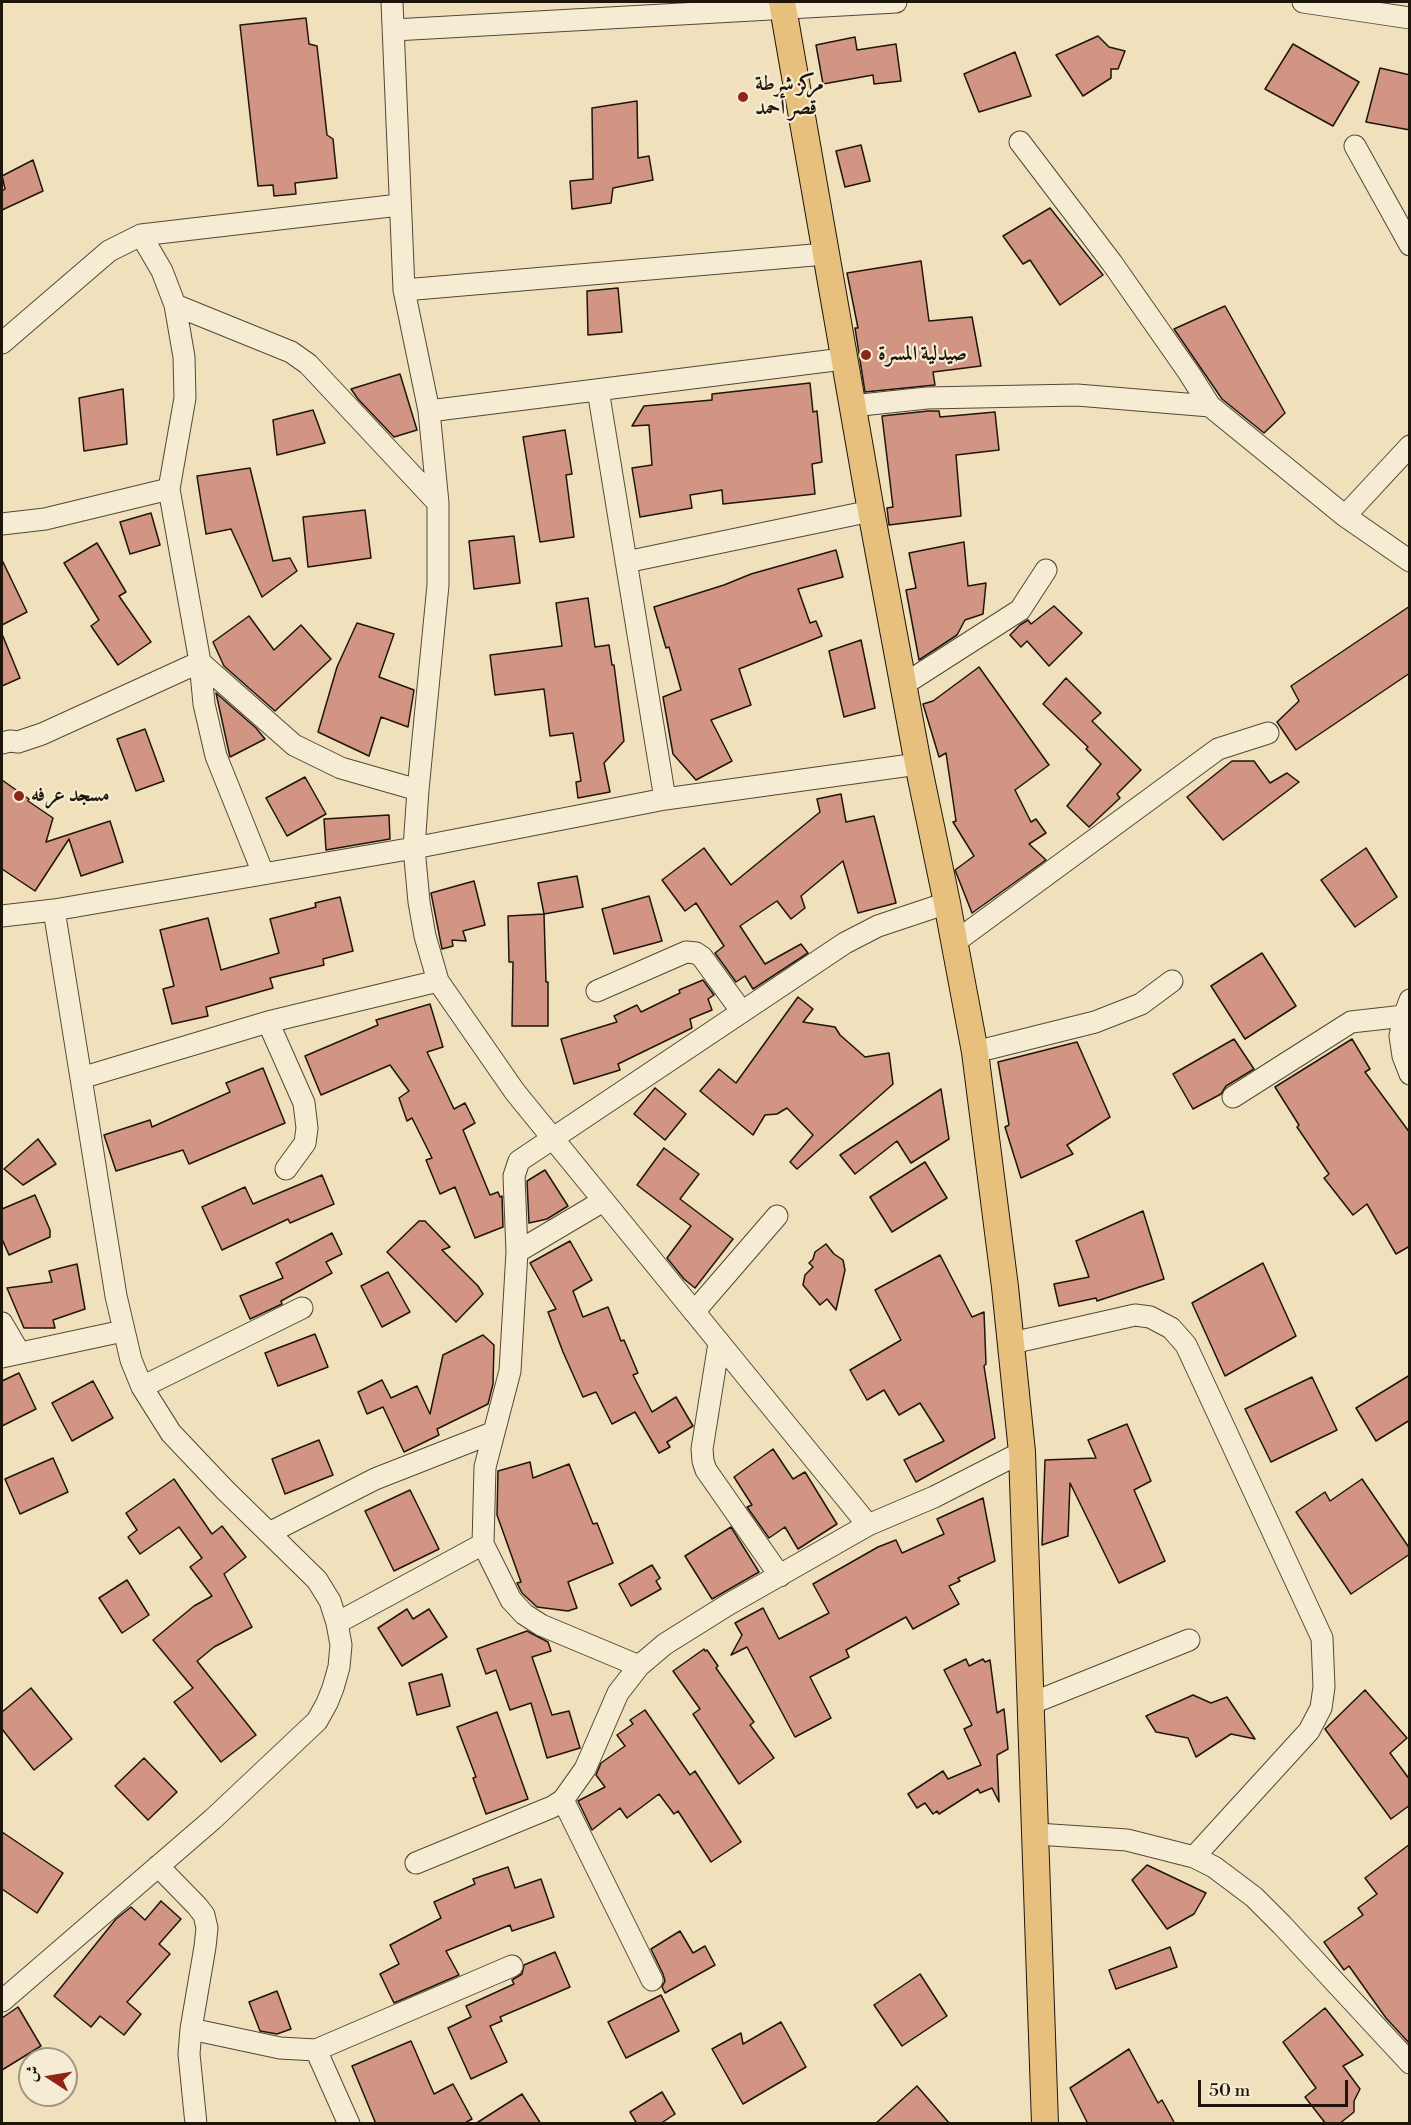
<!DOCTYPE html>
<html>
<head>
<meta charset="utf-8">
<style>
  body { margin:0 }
  #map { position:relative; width:1411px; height:2125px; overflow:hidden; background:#f0e1bc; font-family:"Libre Bodoni",Amiri,serif }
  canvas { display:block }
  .frame { position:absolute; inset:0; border:3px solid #1e150b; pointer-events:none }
  .north { position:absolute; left:18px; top:2047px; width:60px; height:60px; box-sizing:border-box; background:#f5ecd3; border:2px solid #9f9683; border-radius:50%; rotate:282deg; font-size:16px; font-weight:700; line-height:24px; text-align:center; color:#1e150b }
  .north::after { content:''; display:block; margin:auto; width:21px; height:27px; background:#8f2418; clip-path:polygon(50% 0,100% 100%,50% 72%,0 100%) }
  .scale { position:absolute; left:1198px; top:2080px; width:150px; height:27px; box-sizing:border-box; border:3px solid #1e150b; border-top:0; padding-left:8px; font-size:18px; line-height:21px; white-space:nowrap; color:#1e150b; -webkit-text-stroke:4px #f5ecd3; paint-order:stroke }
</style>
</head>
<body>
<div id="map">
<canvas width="1411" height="2125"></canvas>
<div class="frame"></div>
<div class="north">ش</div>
<div class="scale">50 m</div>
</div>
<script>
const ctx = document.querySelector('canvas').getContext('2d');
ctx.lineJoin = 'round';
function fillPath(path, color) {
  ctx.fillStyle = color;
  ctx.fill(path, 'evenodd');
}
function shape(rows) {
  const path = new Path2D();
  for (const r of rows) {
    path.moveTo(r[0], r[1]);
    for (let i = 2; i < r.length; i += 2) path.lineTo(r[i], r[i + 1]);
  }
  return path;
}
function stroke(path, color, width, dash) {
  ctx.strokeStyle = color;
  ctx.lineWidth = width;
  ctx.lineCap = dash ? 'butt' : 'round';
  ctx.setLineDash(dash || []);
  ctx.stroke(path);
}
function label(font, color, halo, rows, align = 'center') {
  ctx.font = font + ' "Libre Bodoni",Amiri,serif';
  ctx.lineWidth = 4.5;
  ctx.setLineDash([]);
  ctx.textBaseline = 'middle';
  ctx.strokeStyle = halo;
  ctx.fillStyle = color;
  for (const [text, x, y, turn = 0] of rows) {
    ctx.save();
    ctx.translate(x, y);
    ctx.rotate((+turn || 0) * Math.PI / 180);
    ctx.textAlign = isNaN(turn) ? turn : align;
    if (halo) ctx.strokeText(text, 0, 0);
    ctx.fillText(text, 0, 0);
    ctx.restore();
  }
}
const building = shape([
  [306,18,309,44,317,46,327,135,333,139,337,178,295,183,296,194,274,196,273,185,258,186,240,25,306,18],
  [1098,36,1109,47,1125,51,1118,69,1111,69,1111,78,1083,96,1056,55,1098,36],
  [855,37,857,50,896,44,901,81,874,84,873,75,823,84,816,45,855,37],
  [1293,44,1359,82,1333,126,1265,89,1293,44],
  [1015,52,1031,96,979,112,964,74,1015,52],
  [1380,68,1410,75,1410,130,1366,122,1380,68],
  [637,101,638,158,649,156,653,180,613,188,611,203,572,209,570,181,593,179,592,108,637,101],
  [861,145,870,181,845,187,836,151,861,145],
  [33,160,43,191,2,210,2,191,5,189,2,176,33,160],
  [1050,208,1103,275,1060,305,1030,260,1023,264,1003,236,1050,208],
  [921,261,929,321,972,317,981,366,933,372,935,385,865,392,855,328,858,328,847,273,921,261],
  [618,288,622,332,588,335,587,291,618,288],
  [1225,306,1285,413,1264,433,1222,399,1174,329,1225,306],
  [400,374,417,430,394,437,358,399,351,389,400,374],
  [810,383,813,412,817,411,822,462,812,464,815,494,723,504,722,490,690,495,692,508,640,517,632,468,652,465,649,425,632,426,644,406,712,400,712,394,810,383],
  [123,389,127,444,84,451,79,398,123,389],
  [313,410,325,443,277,455,273,420,313,410],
  [928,411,939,411,940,417,995,412,999,450,956,455,961,516,889,525,887,508,893,507,882,416,928,411],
  [565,430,572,474,566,475,574,537,540,542,523,437,565,430],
  [250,468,273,561,290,558,297,571,262,597,231,529,206,534,197,476,250,468],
  [365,510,371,558,308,567,303,517,365,510],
  [151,513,160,545,130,554,120,522,151,513],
  [514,536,520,583,474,589,469,541,514,536],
  [964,542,968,586,986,583,983,614,965,620,957,635,919,660,906,590,916,588,909,553,964,542],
  [97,543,126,592,119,596,151,642,118,665,91,626,99,620,64,563,97,543],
  [836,550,843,577,798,589,810,623,816,621,822,636,739,669,751,705,711,720,732,761,696,780,673,754,663,697,681,690,669,647,666,648,654,607,724,585,751,574,836,550],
  [2,560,27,612,2,625,2,560],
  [588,598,595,647,609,645,612,665,614,665,624,741,604,763,610,792,578,798,576,782,581,781,573,733,550,736,544,689,495,695,490,655,562,646,556,603,588,598],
  [1054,606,1082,633,1049,666,1027,641,1021,647,1010,635,1020,625,1028,620,1031,624,1054,606],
  [1410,606,1410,673,1296,750,1277,722,1299,701,1291,686,1410,606],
  [249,616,274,650,301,625,331,659,275,711,224,666,213,642,249,616],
  [357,623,394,634,379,677,414,690,408,727,381,717,369,756,318,732,337,667,357,623],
  [2,634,20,678,2,686,2,634],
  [861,640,875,708,844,717,829,651,861,640],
  [979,667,1049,765,1015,790,1031,822,1036,819,1046,833,1029,844,1046,860,972,913,955,870,974,856,953,822,956,821,946,753,939,757,923,704,933,701,979,667],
  [1066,678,1101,713,1092,721,1141,770,1117,794,1120,798,1089,827,1067,806,1101,764,1086,749,1088,747,1043,704,1066,678],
  [216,693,256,728,265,739,230,757,216,693],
  [145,729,164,781,136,791,117,739,145,729],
  [1232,761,1254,761,1270,783,1287,773,1299,782,1223,840,1187,797,1232,761],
  [305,777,326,814,287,836,266,798,305,777],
  [2,780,29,799,28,801,53,818,46,842,110,821,123,862,81,876,69,839,35,891,2,869,2,780],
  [841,794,846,822,874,816,896,903,858,913,843,861,801,896,805,908,791,919,777,901,740,926,765,964,801,944,808,953,753,989,745,976,736,982,715,953,724,946,696,903,685,911,662,880,704,848,731,885,820,812,817,799,841,794],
  [389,815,390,839,326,850,324,819,389,815],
  [1366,848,1397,897,1355,927,1321,880,1366,848],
  [577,876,583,907,544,914,538,883,577,876],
  [474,881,485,925,463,931,466,941,452,940,453,946,442,949,431,893,474,881],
  [649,896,662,941,614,954,602,909,649,896],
  [340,897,353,951,323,959,324,965,270,978,273,988,206,1007,208,1016,172,1024,163,989,174,986,160,930,208,918,221,970,279,953,270,919,316,907,315,903,340,897],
  [544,914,546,982,548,982,548,1026,512,1026,513,962,509,962,508,916,544,914],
  [1262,953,1296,1006,1245,1039,1211,986,1262,953],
  [703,980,714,995,708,999,712,1010,690,1019,692,1028,618,1064,620,1070,574,1084,561,1039,617,1022,614,1016,637,1005,641,1012,680,993,679,990,703,980],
  [798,997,813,1009,803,1022,835,1027,840,1035,865,1057,889,1053,893,1084,797,1169,790,1162,813,1135,787,1108,777,1114,765,1115,753,1135,700,1091,719,1069,736,1083,798,997],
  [430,1004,443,1047,427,1052,454,1109,465,1103,475,1123,463,1130,490,1195,498,1192,500,1197,502,1196,503,1227,475,1238,455,1187,440,1194,426,1160,432,1158,412,1118,407,1121,399,1098,409,1091,390,1065,321,1095,305,1056,378,1025,376,1020,430,1004],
  [1234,1039,1254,1069,1226,1086,1221,1094,1193,1109,1173,1074,1234,1039],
  [1352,1039,1370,1069,1365,1072,1410,1133,1410,1246,1396,1254,1367,1204,1353,1215,1324,1178,1329,1174,1297,1127,1299,1125,1275,1087,1352,1039],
  [1077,1042,1110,1117,1067,1145,1073,1154,1021,1178,1005,1127,1009,1125,998,1062,1077,1042],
  [263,1068,285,1123,189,1164,183,1150,116,1171,104,1135,150,1120,152,1127,230,1092,226,1083,263,1068],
  [655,1088,686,1114,665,1140,634,1114,655,1088],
  [941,1089,949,1139,911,1163,897,1141,855,1174,840,1155,941,1089],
  [38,1139,56,1164,23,1185,4,1169,38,1139],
  [664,1148,699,1174,680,1199,733,1239,695,1288,684,1279,667,1258,691,1226,637,1185,664,1148],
  [925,1162,947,1198,892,1232,870,1197,925,1162],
  [545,1170,568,1206,547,1219,529,1223,527,1181,545,1170],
  [322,1175,334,1204,290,1223,288,1219,222,1250,202,1207,245,1187,253,1204,322,1175],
  [35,1195,50,1230,50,1237,9,1255,2,1239,2,1209,35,1195],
  [1143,1211,1164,1279,1097,1301,1096,1298,1059,1306,1054,1284,1089,1277,1076,1241,1143,1211],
  [419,1221,425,1221,450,1247,442,1250,478,1286,483,1294,456,1322,387,1252,419,1221],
  [332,1233,342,1254,326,1262,332,1273,281,1301,282,1304,250,1319,240,1296,283,1278,276,1263,332,1233],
  [570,1241,592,1280,573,1291,583,1317,608,1307,621,1341,624,1340,638,1373,633,1375,652,1412,676,1397,693,1426,667,1442,670,1447,659,1453,635,1412,612,1424,596,1392,583,1397,563,1352,548,1312,556,1309,530,1263,570,1241],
  [826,1244,834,1254,843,1260,845,1270,836,1310,827,1299,820,1305,803,1285,805,1275,813,1267,809,1263,813,1259,815,1252,826,1244],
  [940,1255,972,1317,984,1312,986,1364,984,1366,995,1438,916,1482,904,1460,944,1441,920,1403,899,1415,884,1390,867,1400,850,1370,901,1340,875,1290,940,1255],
  [1263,1263,1296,1336,1225,1376,1192,1303,1263,1263],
  [77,1264,85,1309,53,1320,55,1328,24,1328,7,1288,52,1282,49,1271,77,1264],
  [388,1272,410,1312,382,1327,361,1286,388,1272],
  [315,1334,328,1367,278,1386,265,1353,315,1334],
  [483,1335,494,1345,493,1384,488,1404,437,1429,439,1435,404,1452,383,1407,367,1414,358,1392,382,1380,391,1398,417,1386,430,1414,443,1355,483,1335],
  [19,1373,36,1409,2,1426,2,1381,19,1373],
  [1410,1375,1410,1420,1376,1441,1356,1408,1410,1375],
  [1312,1377,1337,1430,1271,1462,1245,1409,1312,1377],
  [93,1381,113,1418,72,1441,52,1403,93,1381],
  [1127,1424,1151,1481,1134,1490,1165,1561,1119,1583,1070,1483,1068,1536,1042,1545,1045,1460,1096,1458,1088,1440,1127,1424],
  [319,1440,333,1475,285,1494,272,1459,319,1440],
  [773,1449,793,1479,805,1472,837,1524,798,1549,785,1527,769,1538,747,1507,752,1505,734,1477,773,1449],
  [53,1458,68,1492,20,1514,5,1479,53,1458],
  [530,1462,533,1478,569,1464,593,1524,597,1523,613,1563,568,1582,577,1608,568,1611,537,1607,522,1593,517,1583,521,1582,497,1515,498,1471,530,1462],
  [174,1479,212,1534,222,1526,246,1557,224,1574,252,1627,214,1647,197,1661,256,1735,221,1762,174,1702,193,1688,153,1640,194,1606,212,1596,190,1567,202,1558,179,1527,140,1554,128,1537,137,1530,126,1513,174,1479],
  [1362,1479,1410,1549,1410,1554,1351,1594,1296,1512,1325,1492,1330,1501,1362,1479],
  [410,1490,439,1549,394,1571,365,1511,410,1490],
  [983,1498,995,1561,958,1578,960,1581,949,1586,959,1604,913,1629,906,1617,846,1650,849,1657,810,1677,831,1718,795,1737,747,1647,731,1655,742,1635,735,1623,763,1608,779,1639,829,1613,813,1584,878,1547,896,1540,902,1553,944,1534,937,1519,983,1498],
  [731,1527,759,1572,712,1599,685,1556,731,1527],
  [652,1565,660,1578,656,1581,661,1589,631,1606,619,1584,652,1565],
  [127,1580,149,1615,122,1633,99,1598,127,1580],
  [407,1609,413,1619,429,1609,447,1637,402,1666,378,1628,407,1609],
  [527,1631,548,1642,551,1651,532,1657,552,1715,569,1711,580,1748,547,1758,531,1703,510,1710,496,1670,486,1674,477,1649,527,1631],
  [704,1649,705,1651,707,1650,718,1666,716,1668,754,1722,750,1725,774,1758,739,1784,693,1714,700,1709,673,1671,704,1649],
  [966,1659,969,1666,983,1659,985,1662,990,1660,997,1713,1004,1709,1008,1749,997,1755,999,1802,992,1788,980,1793,978,1789,939,1814,937,1811,933,1814,925,1803,917,1808,908,1794,943,1771,948,1779,981,1765,964,1729,972,1725,944,1670,966,1659],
  [442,1674,450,1706,417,1715,409,1683,442,1674],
  [31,1688,72,1739,34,1770,2,1729,2,1712,31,1688],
  [1365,1690,1407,1738,1390,1753,1410,1780,1410,1805,1391,1819,1325,1729,1365,1690],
  [1193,1695,1211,1703,1227,1697,1255,1739,1231,1734,1196,1757,1188,1738,1156,1732,1146,1716,1193,1695],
  [645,1710,690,1775,695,1771,741,1842,711,1862,678,1811,674,1814,659,1794,627,1818,620,1808,592,1830,578,1801,605,1787,596,1775,601,1763,625,1746,617,1735,633,1724,630,1720,645,1710],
  [497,1712,528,1799,486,1814,473,1778,476,1777,457,1727,497,1712],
  [144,1758,177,1792,148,1820,115,1786,144,1758],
  [2,1832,63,1873,37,1913,2,1889,2,1832],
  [1410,1844,1410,2044,1386,2018,1349,1966,1344,1970,1324,1942,1363,1915,1358,1908,1377,1894,1365,1878,1410,1844],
  [1147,1865,1206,1893,1194,1914,1167,1929,1132,1880,1147,1865],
  [508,1867,515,1888,541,1879,554,1917,512,1931,510,1925,446,1951,459,1975,394,2003,380,1974,399,1964,390,1945,441,1918,434,1902,475,1884,473,1879,508,1867],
  [161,1901,181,1919,159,1944,170,1954,127,2002,141,2014,124,2035,100,2016,91,2027,54,1996,116,1919,131,1907,145,1920,161,1901],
  [680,1931,693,1953,705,1946,715,1965,665,1993,662,1987,665,1981,663,1974,651,1949,680,1931],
  [1170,1947,1177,1967,1116,1989,1109,1970,1170,1947],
  [555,1952,570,1987,500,2017,502,2021,490,2026,507,2062,471,2079,448,2028,471,2017,466,2006,514,1984,512,1980,522,1974,524,1965,555,1952],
  [920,1974,947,2016,902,2046,874,2005,920,1974],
  [277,1991,291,2029,277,2034,260,2031,249,2002,277,1991],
  [661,1995,679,2031,626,2058,608,2022,661,1995],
  [18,2007,41,2046,2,2070,2,2018,18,2007],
  [1325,2008,1363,2055,1343,2066,1360,2089,1354,2101,1354,2112,1339,2124,1326,2124,1305,2097,1316,2088,1283,2042,1325,2008],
  [781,2022,806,2067,743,2104,712,2049,741,2033,743,2044,781,2022],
  [411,2041,434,2094,453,2084,472,2119,463,2124,376,2124,352,2066,411,2041],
  [1129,2049,1158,2103,1162,2100,1175,2124,1088,2124,1070,2088,1129,2049],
  [917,2086,950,2124,875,2124,917,2086],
  [662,2092,675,2114,660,2124,637,2124,630,2112,662,2092],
  [522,2094,541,2124,475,2124,522,2094]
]);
const minor = shape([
  [392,2,404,290,429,411,438,503,438,585,418,790,414,848,419,902,425,936,438,981],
  [1303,2,1410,18],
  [394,30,896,2],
  [1020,142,1112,263,1189,373,1210,406],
  [1355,146,1410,245],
  [141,235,162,271,175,305,184,357,185,398,169,489,200,662,204,704,216,756,263,873],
  [404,290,825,254],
  [175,305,291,352,308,364,438,503],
  [2,343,109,251,141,235,399,205],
  [598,390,665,799],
  [852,406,927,398,1077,395,1210,406,1345,516,1410,561],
  [429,411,843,359],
  [1345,516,1410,446],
  [2,524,45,519,169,489],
  [626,562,871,511],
  [903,685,1020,610,1046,570],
  [2,743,10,741,18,742,42,734,200,662,294,745,341,768,418,790],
  [2,916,54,910,414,848,665,799,918,764],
  [955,942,1218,749,1268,733],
  [597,991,686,952,696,953,702,957,742,1012],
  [1410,1000,1404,1016,1400,1036,1403,1056,1410,1074],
  [268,1022,304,1103,307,1128,305,1143,286,1169],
  [975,1052,1095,1022,1141,1004,1172,981],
  [81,1078,268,1022,438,981,515,1092,868,1525],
  [1233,1097,1351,1022,1404,1016],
  [517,1252,603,1201],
  [694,1312,777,1216],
  [2,1323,19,1352],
  [719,1343,702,1449,703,1461,706,1470,780,1576],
  [1012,1343,1135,1315,1150,1317,1171,1328,1186,1345,1322,1638,1324,1687,1321,1708,1309,1731,1194,1857],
  [2,1357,123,1331],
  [142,1387,302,1308],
  [269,1533,375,1479,492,1433],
  [483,1544,511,1600,524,1614,541,1625,639,1666],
  [337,1623,483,1544,485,1467,510,1371,517,1252,514,1176,519,1161,845,943,878,926,947,903],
  [1030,1704,1189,1640],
  [563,1800,652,1980],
  [1037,1834,1127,1840,1194,1857,1214,1867,1254,1897,1282,1925,1410,2063],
  [416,1863,552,1807,563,1800,585,1769,618,1693,639,1666,665,1644,729,1604,868,1525,934,1497,1022,1452],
  [158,1866,197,1906,204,1915,207,1928,205,1947,191,2029,189,2054,196,2124],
  [2,2001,213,1819,317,1721,327,1703,333,1688,339,1667,341,1645,337,1623,330,1601,317,1580,225,1490,171,1433,142,1387,131,1360,116,1296,54,910],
  [191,2029,280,2048,316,2050,349,2124],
  [316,2050,512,1966]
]);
const major = shape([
  [782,2,871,511,918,764,947,903,975,1052,1005,1287,1022,1452,1045,2124]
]);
const markers = [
  [743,97,6,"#8f2418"],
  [866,355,6,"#8f2418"],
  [19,796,6,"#8f2418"]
];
const poiNames = [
  ["مركز شرطة",755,85],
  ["قصر أحمد",755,109],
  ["صيدلية المسرة",878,355],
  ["مسجد عرفه",31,796]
];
fillPath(building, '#d39583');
stroke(building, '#1e150b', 1.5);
stroke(minor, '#524837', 23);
stroke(major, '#1e150b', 28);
stroke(minor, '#f5ecd3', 21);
stroke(major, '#e8c07e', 26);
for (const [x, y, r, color] of markers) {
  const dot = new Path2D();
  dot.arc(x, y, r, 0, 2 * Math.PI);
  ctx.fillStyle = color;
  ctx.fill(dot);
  stroke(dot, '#f5ecd3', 2);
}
label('bold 21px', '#1e150b', '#f5ecd3', poiNames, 'left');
</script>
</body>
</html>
